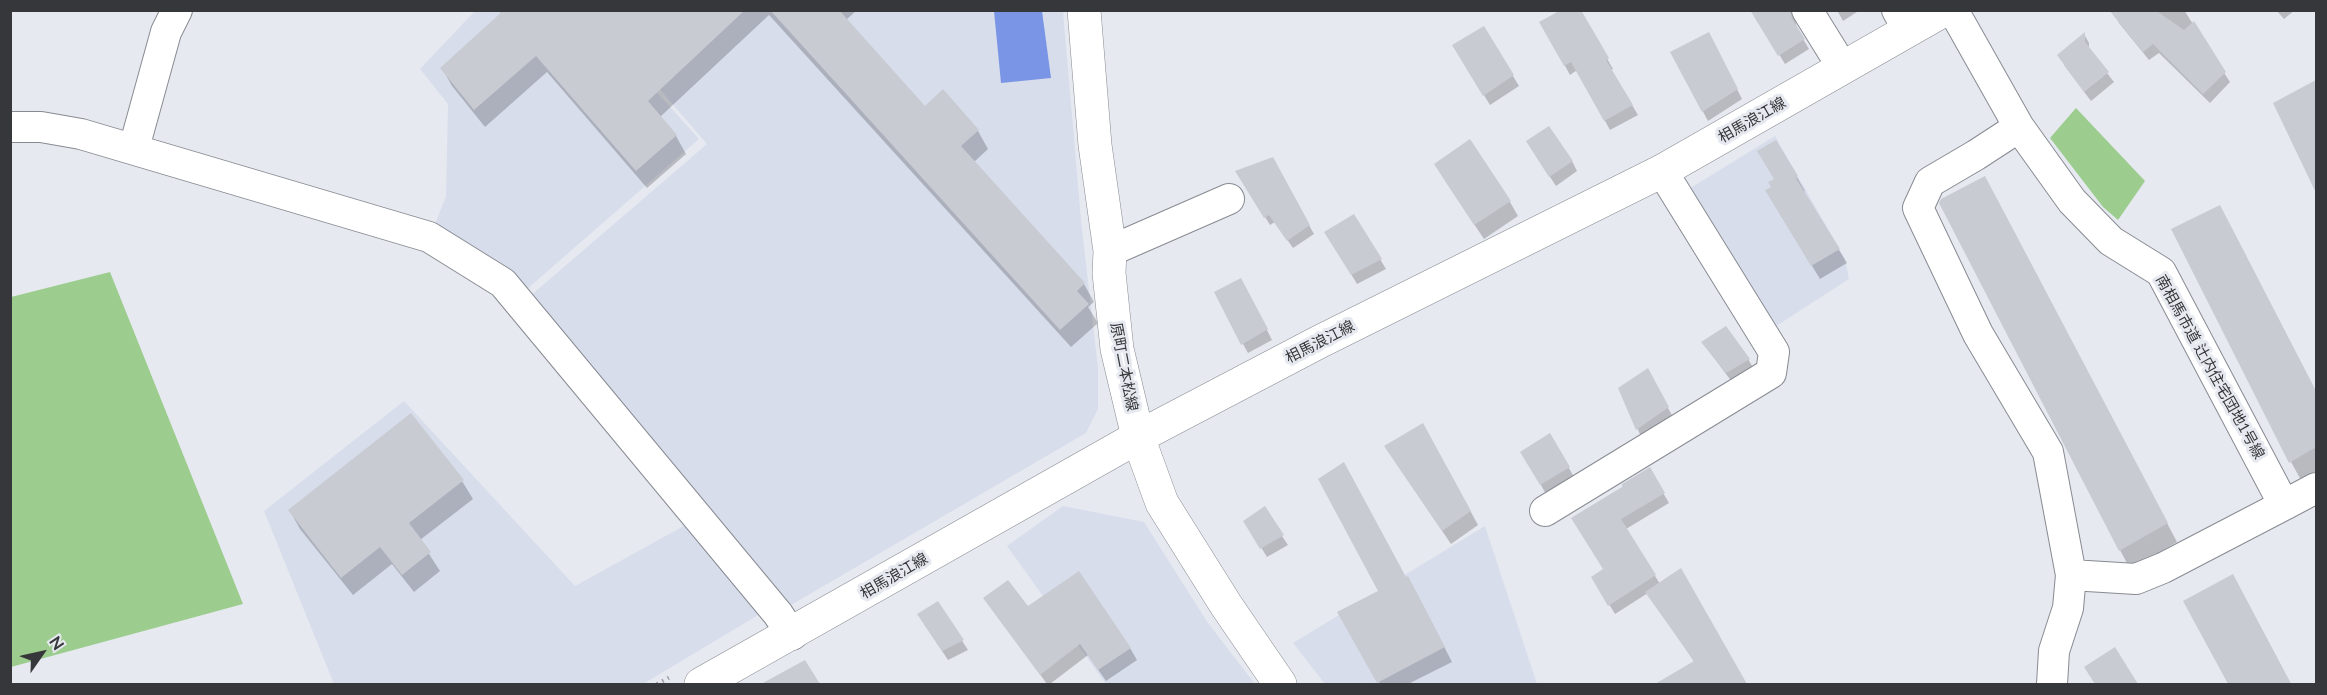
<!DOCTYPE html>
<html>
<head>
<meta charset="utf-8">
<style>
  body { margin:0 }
  #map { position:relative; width:2327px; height:695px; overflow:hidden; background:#e6e9f0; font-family:Lato,sans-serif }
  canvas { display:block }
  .frame { position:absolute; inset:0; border:12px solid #36373a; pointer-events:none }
  .north { position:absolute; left:12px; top:623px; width:60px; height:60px; -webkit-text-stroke:4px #e6e9f0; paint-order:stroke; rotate:56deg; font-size:16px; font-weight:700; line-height:24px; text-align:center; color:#36373a }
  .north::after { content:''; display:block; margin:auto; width:21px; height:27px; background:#36373a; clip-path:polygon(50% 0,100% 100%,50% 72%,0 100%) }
</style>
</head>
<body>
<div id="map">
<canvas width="2327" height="695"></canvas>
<div class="frame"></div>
<div class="north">N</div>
</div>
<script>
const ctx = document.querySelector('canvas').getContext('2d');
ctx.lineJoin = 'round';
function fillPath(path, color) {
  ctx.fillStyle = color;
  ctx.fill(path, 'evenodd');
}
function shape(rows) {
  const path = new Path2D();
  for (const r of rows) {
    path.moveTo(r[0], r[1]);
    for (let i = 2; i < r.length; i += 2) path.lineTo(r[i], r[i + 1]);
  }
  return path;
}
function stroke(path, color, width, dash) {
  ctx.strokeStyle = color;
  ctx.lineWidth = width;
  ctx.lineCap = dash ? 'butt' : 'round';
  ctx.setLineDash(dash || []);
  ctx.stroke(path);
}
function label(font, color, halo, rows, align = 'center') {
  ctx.font = font + ' Lato,"Noto Sans JP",sans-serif';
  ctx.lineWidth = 6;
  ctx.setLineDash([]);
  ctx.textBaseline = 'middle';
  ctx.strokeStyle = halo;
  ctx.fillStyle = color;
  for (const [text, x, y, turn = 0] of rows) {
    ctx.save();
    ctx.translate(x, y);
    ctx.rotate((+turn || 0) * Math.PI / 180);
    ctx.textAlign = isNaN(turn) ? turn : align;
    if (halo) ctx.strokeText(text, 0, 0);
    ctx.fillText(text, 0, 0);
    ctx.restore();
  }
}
const built = shape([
  [475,11,584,11,699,139,526,290,434,227,446,196,448,104,420,69],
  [592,11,1063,11,1081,220,1098,369,1098,409,1086,433,791,605,778,595,529,297,707,144],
  [1775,136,1845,259,1849,279,1770,330,1684,192],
  [404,401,575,586,691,522,765,611,643,684,334,684,264,511],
  [1063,506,1144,522,1208,623,1255,684,1106,684,1007,546],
  [1485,526,1537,684,1325,684,1293,643]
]);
const green = shape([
  [2076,108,2145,181,2118,220,2103,207,2050,138],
  [110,272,243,604,11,667,11,297]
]);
const water = shape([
  [994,11,1042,11,1051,78,1001,83]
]);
const shadow = shape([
  [500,10,857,10,846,20,925,108,978,131,988,149,974,162,1084,284,1094,302,1088,307,1098,323,1071,347,769,15,660,117,676,136,686,154,647,188,547,72,485,127,452,86,442,68,501,15],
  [1579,10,1613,69,1611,70,1638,115,1610,130,1577,70,1570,75,1541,22],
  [1752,10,1791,10,1795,18,1797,29,1809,49,1785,64],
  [1837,10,1860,10,1843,21],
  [2118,10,2184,10,2230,82,2210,103,2159,53,2149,60,2119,23,2114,14],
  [2276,10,2295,10,2284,19],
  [1484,28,1519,86,1490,105,1454,46],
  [2084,34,2089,43,2089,50,2114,82,2091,101,2064,65],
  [1714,44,1742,99,1708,121,1672,53],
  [2316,82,2316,189,2275,104],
  [1776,142,1805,191,1803,192,1847,263,1820,279,1775,205,1772,187,1775,180],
  [1533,151,1572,161,1577,171,1556,186],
  [1272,159,1314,234,1293,248,1275,222,1270,225,1237,172],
  [1444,179,1510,202,1518,216,1484,239],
  [1995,196,2177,542,2130,569,2035,388],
  [1354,216,1386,269,1357,284,1326,232],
  [2230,225,2316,392,2316,471,2301,480,2291,462],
  [1246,289,1272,340,1248,353,1243,344],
  [1703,343,1748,359,1754,369,1732,382],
  [1647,371,1673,417,1642,439,1620,388],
  [1550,435,1574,477,1546,494,1522,452],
  [1431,439,1478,525,1451,544,1394,460],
  [1649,469,1669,503,1626,529,1660,584,1680,571,1745,684,1658,684,1695,663,1648,593,1615,614,1593,578,1604,570,1624,488],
  [462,481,473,499,420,540,440,571,414,592,392,564,353,595,300,529,290,511],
  [1245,521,1282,536,1288,545,1267,557],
  [1406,579,1416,592,1452,662,1408,684,1380,684,1339,612],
  [2243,594,2291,684,2229,684,2185,601],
  [985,599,1027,608,1130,648,1137,660,1106,681,1088,655,1050,684,1047,684],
  [938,603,968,650,948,660,924,624],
  [2115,649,2136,684,2096,684,2091,677],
  [805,662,818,684,771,684,769,682]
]);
const building = shape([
  [504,10,745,10,648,101,677,135,636,171,536,56,474,110,440,68],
  [770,10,839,10,925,106,943,89,979,130,961,146,1085,283,1077,291,1089,304,1060,330],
  [1561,10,1581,10,1609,58,1606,60,1633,105,1604,121,1571,62,1564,66,1539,22],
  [1750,10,1790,10,1792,19,1805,39,1778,56],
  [2109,10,2155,10,2184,30,2194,21,2226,72,2203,94,2153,44,2143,52],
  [1484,26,1514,75,1483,96,1452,45],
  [1709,32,1738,89,1702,112,1670,52],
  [2085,32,2085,42,2109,72,2084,92,2057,55],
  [2316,80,2316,193,2273,103],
  [1549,126,1573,161,1549,177,1526,141],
  [1470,139,1511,201,1474,225,1434,164],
  [1776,140,1798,176,1796,178,1840,249,1811,266,1765,190,1771,187,1768,182,1774,179,1757,151],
  [1273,157,1310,225,1287,241,1269,215,1264,218,1235,171],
  [1985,176,2168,523,2119,551,1939,203,1941,199],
  [2220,205,2316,391,2316,447,2289,463,2171,229],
  [1354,214,1382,259,1351,275,1324,232],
  [1241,278,1268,329,1241,345,1214,292],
  [1726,326,1750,359,1726,373,1701,342],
  [1648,368,1669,407,1636,430,1618,388],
  [411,413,464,480,409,523,431,552,402,575,380,547,341,578,288,510],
  [1423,423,1471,511,1442,531,1384,446],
  [1550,433,1570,467,1540,485,1520,452],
  [1344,462,1406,577,1408,576,1445,647,1377,683,1337,612,1378,591,1318,479],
  [1650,467,1665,493,1621,519,1656,575,1608,606,1591,577,1603,569,1571,518,1622,487,1622,484],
  [1265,506,1284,535,1260,549,1243,521],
  [1681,568,1747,684,1655,684,1694,661,1645,592],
  [1079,571,1131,648,1098,670,1080,644,1040,675,983,598,1008,580,1028,606],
  [2233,574,2291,684,2228,684,2183,601],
  [938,601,964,640,942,651,917,614],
  [2115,647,2138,684,2095,684,2084,667],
  [805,660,820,684,761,684]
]);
const path = shape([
  [657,684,672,676]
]);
const street = shape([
  [1807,10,1843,68],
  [1897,10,1908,30],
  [1953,10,2019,127,2072,201,2111,241,2161,272,2284,505,2316,488],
  [10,127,41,127,81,134,429,237,503,283,778,614,792,635],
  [2019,127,1976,155,1930,182,1918,208,1978,334,2048,452,2071,575,2136,579,2163,568,2284,505],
  [134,148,166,32,177,10],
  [1110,251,1229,199],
  [1545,511,1771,373,1774,352,1662,171],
  [2052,684,2054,651,2068,608,2071,575]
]);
const primary = shape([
  [1084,10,1095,145,1110,251,1109,273,1117,349,1138,437,1162,503,1226,605,1280,684],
  [701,684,1138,437,1319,342,1662,171,1944,10]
]);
const streetNames = [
  ["相馬浪江線",1752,120,-30],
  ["相馬浪江線",1320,342,-27],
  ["原町二本松線",1124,367,79],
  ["南相馬市道 辻内住宅団地1号線",2210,367,61],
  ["相馬浪江線",894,576,-30]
];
fillPath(built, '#d8ddeb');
fillPath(green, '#9dcd8e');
fillPath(water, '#7a95e5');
fillPath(shadow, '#0003');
fillPath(building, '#c8cbd2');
stroke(street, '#888b92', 32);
stroke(primary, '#888b92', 34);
stroke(path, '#9d9fa4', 4, [1.5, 4.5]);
stroke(street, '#fff', 30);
stroke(primary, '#fff', 33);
label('15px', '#36373a', '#e6e9f0', streetNames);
</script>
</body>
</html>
